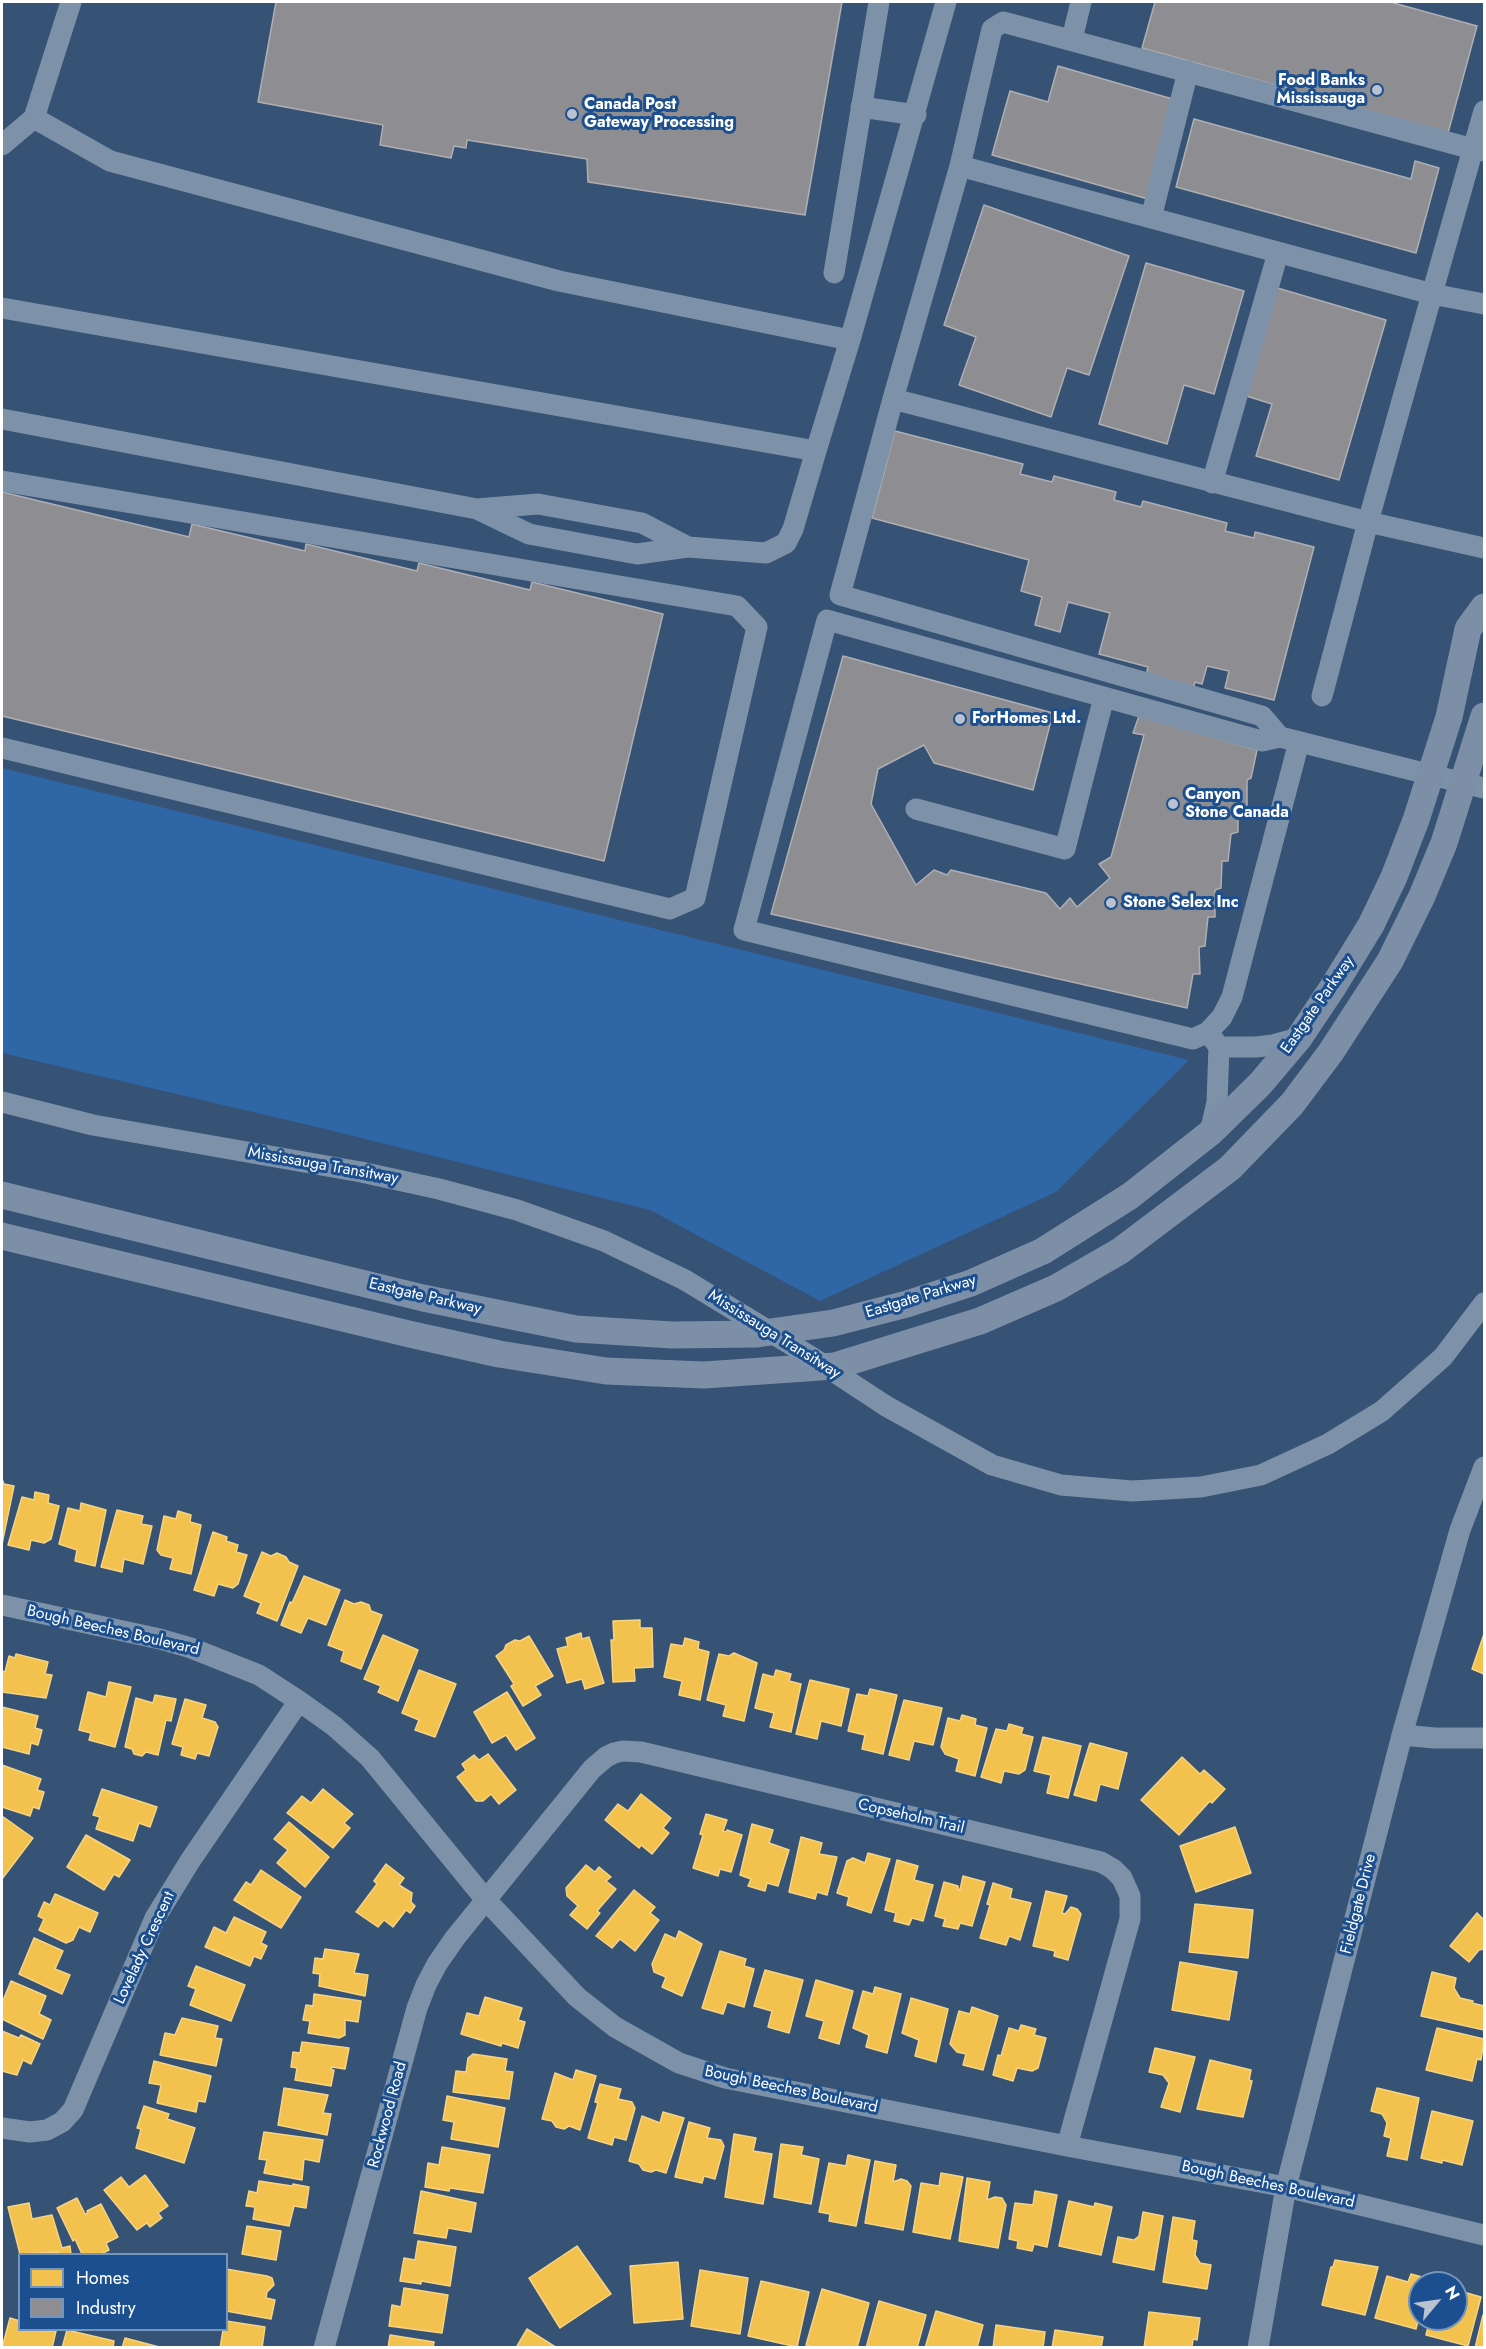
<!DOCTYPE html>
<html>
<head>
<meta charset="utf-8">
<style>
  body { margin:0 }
  #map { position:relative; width:1486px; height:2349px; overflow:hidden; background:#365274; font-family:Jost,sans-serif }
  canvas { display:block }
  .frame { position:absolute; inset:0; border:3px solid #fff; pointer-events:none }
  .legend { position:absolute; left:18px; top:2253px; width:210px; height:78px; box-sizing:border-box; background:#1b4f8f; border:2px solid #7695bc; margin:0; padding:8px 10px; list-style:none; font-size:18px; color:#fff }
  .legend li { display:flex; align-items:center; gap:12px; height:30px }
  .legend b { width:30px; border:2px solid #7695bc }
  .north { position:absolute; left:1408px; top:2271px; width:60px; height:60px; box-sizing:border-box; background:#1b4f8f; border:2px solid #7695bc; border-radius:50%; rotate:61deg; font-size:16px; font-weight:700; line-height:24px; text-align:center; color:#fff }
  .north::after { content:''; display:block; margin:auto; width:21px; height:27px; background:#b9c2ce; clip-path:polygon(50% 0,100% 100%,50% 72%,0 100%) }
</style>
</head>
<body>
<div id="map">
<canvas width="1486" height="2349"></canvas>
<div class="frame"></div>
<ul class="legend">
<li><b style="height:16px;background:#f2c14e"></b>Homes</li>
<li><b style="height:16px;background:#8d8d92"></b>Industry</li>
</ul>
<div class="north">N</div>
</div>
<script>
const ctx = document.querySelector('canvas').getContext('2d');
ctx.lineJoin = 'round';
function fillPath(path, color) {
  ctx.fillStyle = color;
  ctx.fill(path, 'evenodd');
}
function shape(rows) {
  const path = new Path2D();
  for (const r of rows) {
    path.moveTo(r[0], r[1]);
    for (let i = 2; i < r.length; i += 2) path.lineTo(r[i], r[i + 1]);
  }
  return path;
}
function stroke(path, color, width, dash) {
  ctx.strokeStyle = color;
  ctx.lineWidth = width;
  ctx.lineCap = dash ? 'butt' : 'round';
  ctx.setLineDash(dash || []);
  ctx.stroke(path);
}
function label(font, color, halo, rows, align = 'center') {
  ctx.font = font + ' Jost,sans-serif';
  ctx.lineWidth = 6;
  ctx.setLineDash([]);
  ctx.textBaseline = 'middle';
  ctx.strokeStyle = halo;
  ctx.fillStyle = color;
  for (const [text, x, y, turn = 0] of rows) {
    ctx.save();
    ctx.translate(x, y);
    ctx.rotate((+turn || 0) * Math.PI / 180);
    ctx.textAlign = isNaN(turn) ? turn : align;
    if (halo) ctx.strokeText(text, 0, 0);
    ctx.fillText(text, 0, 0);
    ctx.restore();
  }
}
const green = shape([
  [2,768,1189,1060,1056,1192,820,1301,650,1210,325,1129,2,1053]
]);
const homes = shape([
  [2,1479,4,1484,14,1486,2,1544,2,1479],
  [35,1492,49,1495,48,1503,59,1506,51,1539,44,1543,31,1540,29,1550,8,1545,22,1497,34,1500,35,1492],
  [81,1503,106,1510,95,1566,75,1561,77,1550,59,1544,68,1508,80,1511,81,1503],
  [117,1510,143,1516,141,1524,152,1526,143,1564,124,1559,122,1572,101,1567,117,1510],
  [178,1511,191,1515,190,1522,201,1525,191,1574,170,1569,173,1558,161,1555,157,1550,164,1516,176,1519,178,1511],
  [213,1532,227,1537,226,1541,238,1545,236,1552,247,1555,238,1584,233,1588,218,1584,214,1596,194,1590,213,1532],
  [262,1552,271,1556,277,1553,286,1557,289,1562,298,1566,277,1621,257,1613,261,1603,244,1596,262,1552],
  [304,1576,340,1590,326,1625,308,1618,301,1633,281,1625,290,1602,292,1603,304,1576],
  [345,1600,354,1604,361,1602,369,1605,371,1611,382,1615,361,1669,341,1661,344,1651,328,1645,345,1600],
  [640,1620,640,1628,652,1628,653,1667,634,1668,635,1681,613,1682,611,1640,614,1640,613,1621,640,1620],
  [581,1633,582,1639,589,1637,604,1683,585,1689,582,1679,567,1683,557,1649,568,1646,566,1638,581,1633],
  [1484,1634,1484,1674,1472,1669,1484,1634],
  [383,1635,418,1650,398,1701,378,1692,381,1686,364,1679,383,1635],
  [529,1636,553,1676,535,1686,541,1695,523,1706,511,1686,514,1684,496,1656,504,1650,506,1645,515,1640,520,1641,529,1636],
  [685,1638,699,1642,698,1649,709,1652,700,1700,679,1695,682,1681,664,1677,671,1644,683,1646,685,1638],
  [734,1653,757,1663,744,1721,723,1716,726,1705,707,1700,719,1654,729,1656,734,1653],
  [16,1654,48,1662,45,1674,52,1675,46,1698,2,1692,2,1671,5,1672,9,1656,15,1658,16,1654],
  [419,1670,456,1684,435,1737,415,1730,419,1720,402,1713,419,1670],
  [776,1670,791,1674,789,1681,801,1684,791,1732,770,1727,774,1713,755,1708,763,1674,774,1677,776,1670],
  [810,1680,849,1689,841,1726,821,1721,817,1739,796,1734,810,1680],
  [109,1682,131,1687,115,1747,89,1740,91,1733,79,1730,88,1692,106,1697,109,1682],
  [870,1689,897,1695,883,1754,862,1749,865,1735,848,1731,857,1694,868,1696,870,1689],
  [507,1692,535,1738,516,1750,506,1735,492,1743,474,1712,507,1692],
  [155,1695,176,1699,171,1721,166,1720,158,1755,146,1752,142,1756,134,1754,132,1749,125,1747,136,1698,153,1703,155,1695],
  [185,1699,206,1705,202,1718,215,1722,218,1727,209,1756,197,1753,195,1759,181,1755,183,1747,172,1744,185,1699],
  [904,1700,942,1708,933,1745,914,1741,909,1760,889,1755,904,1700],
  [2,1707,38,1716,35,1728,42,1730,38,1745,31,1743,29,1754,2,1747,3,1730,2,1730,2,1707],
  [962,1715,976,1719,975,1725,987,1728,975,1776,956,1771,959,1759,945,1754,941,1747,948,1718,960,1721,962,1715],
  [1009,1724,1023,1728,1021,1734,1033,1737,1025,1770,1019,1774,1004,1771,1001,1783,981,1777,996,1729,1007,1731,1009,1724],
  [1043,1737,1081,1746,1068,1798,1047,1793,1051,1775,1034,1771,1043,1737],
  [1090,1743,1127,1753,1118,1789,1100,1784,1096,1801,1074,1795,1090,1743],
  [488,1754,516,1790,499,1804,491,1794,483,1801,476,1801,457,1777,466,1770,462,1764,474,1755,479,1760,488,1754],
  [1182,1757,1200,1774,1204,1770,1225,1789,1212,1803,1210,1801,1179,1835,1141,1800,1182,1757],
  [2,1765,41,1779,37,1790,44,1792,39,1809,33,1807,30,1816,2,1807,2,1765],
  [102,1789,157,1807,150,1827,139,1823,133,1841,96,1829,100,1817,93,1815,102,1789],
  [323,1789,353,1814,344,1823,350,1828,333,1848,287,1813,302,1796,311,1803,323,1789],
  [641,1794,671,1818,663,1828,669,1833,652,1854,641,1845,639,1848,605,1820,618,1804,628,1811,641,1794],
  [706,1814,727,1820,723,1831,726,1832,727,1830,742,1835,731,1872,720,1869,718,1876,693,1868,703,1835,700,1834,706,1814],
  [2,1816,33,1838,2,1879,2,1816],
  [289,1822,329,1857,305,1887,277,1863,288,1850,274,1839,289,1822],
  [752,1824,773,1830,769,1843,789,1850,778,1886,767,1883,765,1891,748,1886,751,1879,740,1875,752,1824],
  [1235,1827,1251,1873,1196,1892,1180,1846,1235,1827],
  [86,1835,130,1860,119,1877,114,1874,104,1890,67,1867,86,1835],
  [801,1837,822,1843,819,1854,837,1857,827,1895,817,1892,815,1899,789,1892,801,1837],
  [868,1853,890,1859,871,1913,847,1905,849,1897,837,1893,847,1861,853,1858,865,1863,868,1853],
  [897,1860,918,1866,914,1880,933,1885,923,1921,912,1918,909,1925,894,1921,896,1913,885,1910,897,1860],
  [386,1864,404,1878,399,1885,412,1893,411,1902,415,1906,410,1913,406,1910,393,1927,384,1920,378,1927,356,1912,377,1884,374,1881,386,1864],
  [586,1865,595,1872,599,1867,611,1877,606,1881,616,1889,597,1911,600,1913,587,1929,570,1915,578,1906,567,1896,566,1888,586,1865],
  [261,1870,301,1897,281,1928,234,1900,246,1882,251,1885,261,1870],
  [963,1876,985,1882,972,1926,960,1923,958,1929,943,1926,945,1919,935,1916,944,1882,958,1886,958,1889,960,1890,963,1876],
  [993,1883,1012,1889,1010,1898,1031,1903,1020,1940,1009,1936,1006,1945,980,1938,990,1905,987,1904,993,1883],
  [634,1890,655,1907,650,1913,659,1920,635,1951,620,1939,612,1948,596,1936,634,1890],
  [1046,1891,1067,1896,1062,1913,1065,1914,1071,1907,1077,1909,1081,1914,1068,1960,1054,1956,1055,1951,1033,1946,1046,1891],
  [55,1894,98,1913,90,1932,79,1927,73,1940,66,1943,39,1930,44,1919,38,1916,44,1902,50,1905,55,1894],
  [1195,1904,1253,1910,1248,1958,1189,1952,1195,1904],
  [1477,1913,1484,1920,1484,1949,1479,1950,1469,1962,1450,1946,1477,1913],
  [234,1917,266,1932,261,1943,267,1946,261,1959,254,1956,250,1966,205,1947,214,1927,226,1933,234,1917],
  [679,1931,702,1944,682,1996,662,1987,666,1977,654,1972,652,1964,665,1934,676,1939,679,1931],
  [34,1938,63,1951,55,1969,70,1975,62,1994,19,1974,34,1938],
  [325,1949,359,1954,354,1973,368,1975,365,1996,319,1986,320,1974,313,1973,315,1958,323,1959,325,1949],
  [720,1951,746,1959,744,1966,754,1969,744,2007,727,2002,723,2014,702,2008,720,1951],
  [1180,1962,1237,1972,1229,2020,1172,2010,1180,1962],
  [196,1966,245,1985,231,2021,190,2005,196,1989,188,1986,196,1966],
  [765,1970,803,1980,789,2033,768,2027,772,2011,754,2006,765,1970],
  [1432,1972,1456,1978,1454,1988,1460,1998,1473,2001,1472,2003,1484,2006,1484,2030,1421,2016,1432,1972],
  [816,1980,853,1991,839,2044,819,2038,824,2021,806,2016,816,1980],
  [11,1981,46,1996,39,2014,51,2020,43,2039,2,2019,2,2003,11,1981],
  [875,1987,901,1994,887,2053,866,2047,869,2035,853,2028,863,1991,873,1994,875,1987],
  [314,1994,361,2001,358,2022,345,2020,345,2035,339,2038,308,2033,310,2021,303,2020,306,2005,313,2006,314,1994],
  [485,1997,522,2008,518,2020,525,2022,518,2048,502,2043,501,2046,461,2034,467,2013,479,2016,485,1997],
  [911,1998,948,2009,936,2062,915,2056,919,2040,902,2033,911,1998],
  [972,2007,998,2016,983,2070,963,2065,966,2054,957,2052,950,2044,959,2011,970,2014,972,2007],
  [182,2018,218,2026,215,2038,222,2039,216,2066,160,2055,165,2033,175,2035,182,2018],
  [1021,2025,1036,2029,1034,2035,1046,2038,1038,2068,1032,2071,1017,2068,1013,2081,993,2075,998,2055,1001,2056,1009,2028,1019,2031,1021,2025],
  [1437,2028,1484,2039,1481,2060,1477,2059,1472,2081,1426,2070,1437,2028],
  [2,2031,19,2038,21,2035,40,2044,31,2064,23,2060,17,2075,2,2071,2,2031],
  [302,2042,349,2048,345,2069,332,2067,331,2070,334,2070,331,2086,295,2080,297,2068,291,2067,293,2052,300,2053,302,2042],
  [1155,2048,1195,2057,1180,2112,1161,2107,1169,2083,1163,2075,1149,2072,1155,2048],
  [473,2054,507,2059,505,2071,513,2072,509,2099,453,2092,456,2071,466,2072,468,2058,473,2054],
  [1210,2060,1251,2070,1249,2080,1252,2081,1243,2117,1197,2109,1210,2060],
  [154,2061,211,2076,205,2102,198,2101,196,2112,157,2103,161,2085,149,2083,154,2061],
  [576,2070,596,2076,580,2130,569,2126,564,2129,556,2127,552,2121,542,2119,555,2073,573,2080,576,2070],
  [600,2084,621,2089,618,2099,632,2102,635,2108,626,2140,614,2137,612,2145,588,2138,598,2103,595,2102,600,2084],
  [284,2088,328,2095,323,2113,331,2114,327,2135,278,2125,284,2088],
  [1377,2088,1419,2098,1407,2160,1387,2156,1391,2138,1384,2136,1387,2123,1382,2114,1371,2111,1377,2088],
  [447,2096,505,2108,498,2147,451,2139,454,2122,443,2120,447,2096],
  [144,2106,169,2114,167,2119,195,2128,184,2163,136,2148,141,2129,137,2128,144,2106],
  [1432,2111,1473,2121,1462,2165,1442,2160,1442,2163,1421,2158,1432,2111],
  [663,2112,684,2118,666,2173,656,2170,651,2172,643,2170,639,2164,629,2161,642,2116,660,2123,663,2112],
  [689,2122,710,2128,707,2138,721,2140,724,2146,715,2179,704,2176,702,2183,675,2177,689,2122],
  [264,2132,323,2140,319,2162,304,2159,302,2180,264,2173,267,2160,259,2159,264,2132],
  [734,2134,756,2138,753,2151,772,2154,763,2204,725,2197,734,2134],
  [781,2144,803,2147,801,2155,819,2159,811,2204,774,2197,781,2144],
  [442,2147,490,2155,483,2193,450,2188,449,2191,425,2187,428,2163,439,2165,442,2147],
  [848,2155,870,2160,856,2226,829,2221,830,2214,819,2212,829,2163,846,2166,848,2155],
  [875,2161,896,2165,893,2182,901,2179,907,2181,911,2186,903,2230,865,2223,875,2161],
  [941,2173,963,2177,950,2239,913,2232,921,2183,939,2186,941,2173],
  [145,2175,168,2206,158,2213,162,2218,150,2227,147,2223,137,2230,104,2190,121,2177,129,2187,145,2175],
  [967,2178,990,2182,987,2200,995,2197,1002,2198,1006,2205,998,2248,959,2241,967,2178],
  [259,2181,292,2186,293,2184,309,2187,306,2208,294,2206,289,2226,253,2219,255,2207,246,2206,249,2191,257,2193,259,2181],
  [421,2191,476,2203,471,2232,448,2228,446,2238,414,2233,421,2191],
  [1035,2191,1057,2195,1047,2247,1034,2244,1032,2251,1017,2248,1018,2241,1009,2239,1015,2203,1033,2205,1035,2191],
  [77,2198,85,2214,88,2213,87,2211,101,2204,118,2237,106,2243,109,2250,101,2254,82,2254,75,2239,73,2241,57,2208,77,2198],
  [1069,2201,1094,2207,1095,2203,1112,2207,1101,2255,1059,2246,1069,2201],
  [29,2203,32,2219,52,2215,62,2248,70,2246,71,2254,59,2254,58,2252,20,2254,8,2207,29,2203],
  [1143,2212,1163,2216,1154,2270,1113,2262,1118,2237,1134,2240,1139,2236,1143,2212],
  [1173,2217,1195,2221,1192,2240,1197,2241,1195,2255,1200,2263,1211,2265,1207,2289,1163,2282,1173,2217],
  [247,2226,281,2231,276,2260,242,2254,247,2226],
  [418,2241,456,2247,450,2286,421,2281,421,2284,400,2281,404,2258,415,2260,418,2241],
  [577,2246,611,2294,560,2328,529,2278,577,2246],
  [1335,2260,1378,2267,1365,2315,1322,2305,1331,2267,1333,2267,1335,2260],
  [678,2262,683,2319,634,2323,630,2266,678,2262],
  [226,2269,267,2276,272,2278,274,2285,267,2292,266,2298,275,2300,271,2319,226,2311,226,2269],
  [700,2270,748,2278,740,2334,691,2326,700,2270],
  [1411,2274,1429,2279,1428,2283,1420,2283,1420,2313,1416,2329,1375,2318,1387,2276,1408,2282,1411,2274],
  [761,2281,809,2292,797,2347,748,2336,761,2281],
  [404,2288,448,2295,442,2333,389,2326,392,2305,401,2307,404,2288],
  [822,2289,869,2303,857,2348,815,2348,806,2345,822,2289],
  [1460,2291,1481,2297,1468,2346,1426,2335,1430,2319,1456,2319,1456,2294,1459,2295,1460,2291],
  [879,2301,926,2315,917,2348,866,2348,879,2301],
  [936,2311,983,2325,977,2348,925,2348,936,2311],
  [1149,2312,1200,2318,1197,2340,1193,2339,1192,2348,1144,2348,1149,2312],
  [1483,2315,1484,2348,1475,2348,1483,2315],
  [10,2318,20,2321,20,2330,56,2331,52,2348,2,2348,10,2318],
  [226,2321,265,2327,262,2348,220,2348,223,2330,226,2330,226,2321],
  [996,2325,1045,2332,1043,2348,993,2348,996,2325],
  [527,2329,557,2348,516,2348,527,2329],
  [67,2330,114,2341,113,2348,62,2348,67,2330],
  [1055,2330,1103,2337,1101,2348,1052,2348,1055,2330],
  [390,2335,434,2342,433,2348,388,2348,390,2335],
  [125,2338,163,2348,122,2348,125,2338]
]);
const industry = shape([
  [276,2,842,2,805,215,588,182,587,159,467,140,466,148,454,146,451,158,380,145,383,125,258,102,276,2],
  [1155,2,1390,2,1477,26,1448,133,1142,48,1155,2],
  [1058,66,1176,100,1148,199,992,155,1010,91,1048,102,1058,66],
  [1194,119,1411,179,1415,161,1439,168,1416,253,1176,187,1194,119],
  [984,205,1129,256,1089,375,1067,368,1051,417,959,385,976,337,944,325,984,205],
  [1146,263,1244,291,1214,394,1184,385,1167,444,1099,424,1146,263],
  [1274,287,1386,320,1339,480,1256,456,1272,404,1243,395,1274,287],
  [895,431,1023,464,1020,474,1052,482,1054,476,1116,492,1114,500,1141,507,1143,501,1227,523,1225,531,1254,538,1255,532,1314,547,1274,700,1225,688,1229,671,1207,666,1202,684,1195,682,1192,692,1145,680,1148,667,1099,654,1110,613,1068,602,1060,632,1035,625,1042,597,1021,591,1029,560,872,518,895,431],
  [2,492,189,537,192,524,305,551,306,544,417,571,419,563,530,590,532,582,663,614,604,861,2,716,2,492],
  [843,656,1053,713,1033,790,934,763,924,745,878,769,871,804,916,885,934,870,947,875,951,870,1046,893,1060,909,1070,898,1077,907,1110,878,1099,864,1111,857,1144,735,1133,733,1139,716,1257,750,1251,778,1247,780,1247,805,1238,807,1238,832,1231,834,1228,861,1222,861,1221,888,1215,890,1215,917,1208,917,1205,946,1199,947,1200,974,1193,974,1187,1008,771,914,843,656]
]);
const minor = shape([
  [1072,39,1081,2],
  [861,107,916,115],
  [1484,111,1473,149,1484,151],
  [34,118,110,161,559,281,850,340,946,2],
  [2,145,34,118,71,2],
  [960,166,893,399,1368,522,1322,696],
  [1151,218,1188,71],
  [834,273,879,2],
  [1484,304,1432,294,1473,149,1003,22,992,29,960,166,1432,294,1368,522,1484,548],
  [2,308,816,451,850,340],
  [893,399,840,595,1262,716,1280,737,1484,788],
  [2,419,477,509,538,504,642,523,688,547],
  [2,481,737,606,757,627,695,898,670,909,2,748],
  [1212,483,1278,253],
  [477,509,529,534,637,554,688,547,766,553,786,543,793,529,816,451],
  [1280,737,1262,741,827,620,744,930,1193,1039,1208,1032,1222,1017,1232,997,1299,742],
  [916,809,1065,849,1104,697],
  [1208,1032,1219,1047,1217,1102,1210,1133],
  [1219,1047,1256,1047,1273,1045,1299,1038],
  [2,1102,93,1125,361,1172,439,1189,517,1210,604,1241,685,1280],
  [886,1406,992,1465,1061,1485,1132,1491,1201,1487,1261,1475,1328,1444,1382,1411,1443,1357,1484,1303],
  [2,1605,160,1639,191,1648,259,1675,299,1701,334,1726,370,1758,486,1900,577,1997,615,2027,679,2063,725,2078,1067,2146,1286,2187,1484,2235],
  [1402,1735,1435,1738,1484,1738],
  [2,2128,30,2132,47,2130,62,2122,73,2110,155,1918,190,1861,299,1701],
  [324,2348,417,2008,426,1985,437,1964,455,1938,592,1769,606,1757,614,1753,623,1751,641,1752,1101,1862,1113,1869,1122,1878,1130,1896,1130,1919,1067,2146],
  [1258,2348,1286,2187,1402,1735,1460,1530,1484,1467]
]);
const major = shape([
  [2,1195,423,1298,576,1329,672,1335,757,1334,833,1323,907,1304,971,1283,1043,1251,1130,1196,1210,1133,1260,1084,1299,1038,1333,987,1371,925,1394,877,1416,820,1449,717,1468,629,1484,607],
  [2,1236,409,1334,499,1354,606,1371,704,1375,835,1366,980,1321,1056,1288,1120,1251,1230,1168,1292,1104,1331,1052,1390,961,1422,896,1444,843,1484,716]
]);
const minorBridge = shape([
  [685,1280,813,1358,886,1406]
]);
const markers = [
  [1377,90,6,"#b9c2ce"],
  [572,114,6,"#b9c2ce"],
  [960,719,6,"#b9c2ce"],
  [1173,804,6,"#b9c2ce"],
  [1111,903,6,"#b9c2ce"]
];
const poiNames = [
  ["Food Banks",1365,81,"right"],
  ["Mississauga",1365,99,"right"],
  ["Canada Post",584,105],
  ["Gateway Processing",584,123],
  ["ForHomes Ltd.",972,719],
  ["Canyon",1185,795],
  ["Stone Canada",1185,813],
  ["Stone Selex Inc",1123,903]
];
const streetNames = [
  ["Eastgate Parkway",1318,1005,-55],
  ["Mississauga Transitway",323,1166,10],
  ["Eastgate Parkway",425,1297,13],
  ["Eastgate Parkway",921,1297,-17],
  ["Mississauga Transitway",774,1335,32],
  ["Bough Beeches Boulevard",113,1631,13],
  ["Copseholm Trail",911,1817,13],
  ["Fieldgate Drive",1359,1904,-76],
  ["Lovelady Crescent",145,1948,-65],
  ["Bough Beeches Boulevard",791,2090,12],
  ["Rockwood Road",388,2115,-75],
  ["Bough Beeches Boulevard",1268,2185,12]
];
fillPath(green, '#2f66a5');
fillPath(homes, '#f2c14e');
stroke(homes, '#f6d483', 1.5);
fillPath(industry, '#8d8d92');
stroke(industry, '#afafb3', 1.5);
stroke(minor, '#7d92a8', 21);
stroke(major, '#7d8ea7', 27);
stroke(minorBridge, '#7d92a8', 21);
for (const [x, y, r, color] of markers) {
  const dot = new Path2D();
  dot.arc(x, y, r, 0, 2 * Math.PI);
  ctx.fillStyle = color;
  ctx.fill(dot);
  stroke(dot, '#1b4f8f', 2);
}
label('bold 16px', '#fff', '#1b4f8f', poiNames, 'left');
label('16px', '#fff', '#1b4f8f', streetNames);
</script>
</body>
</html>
